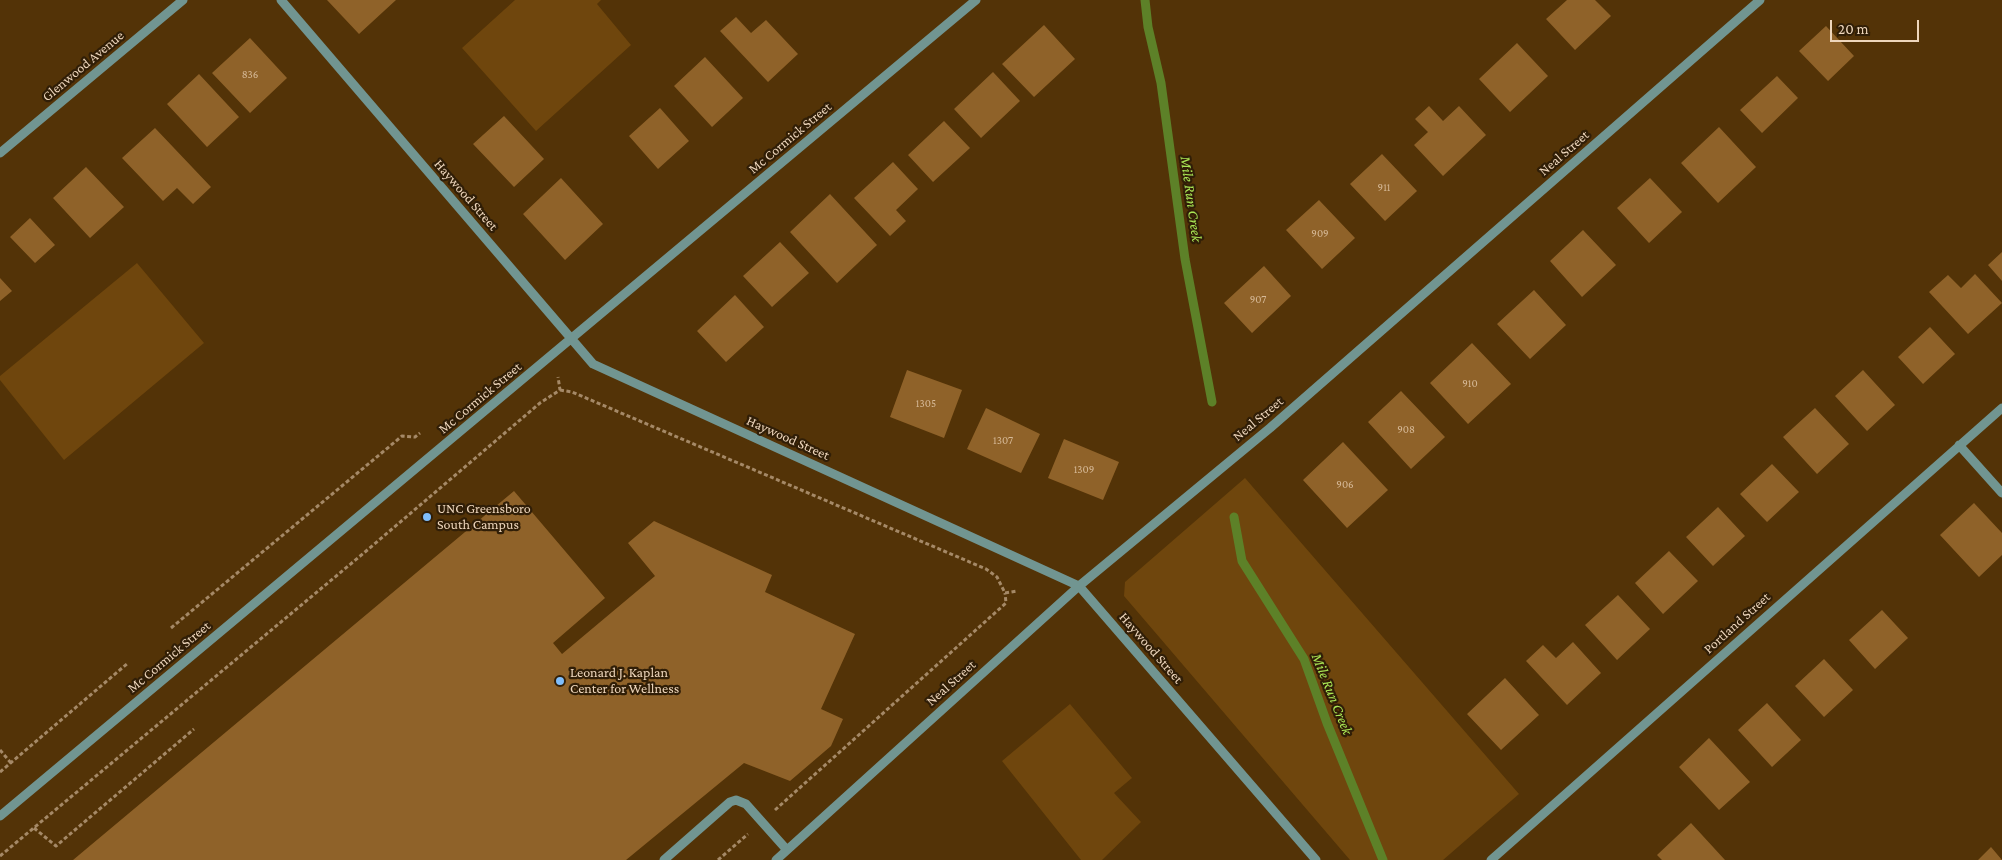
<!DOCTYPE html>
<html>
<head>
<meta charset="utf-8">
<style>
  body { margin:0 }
  #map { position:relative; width:2002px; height:860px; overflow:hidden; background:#533307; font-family:"Crimson Pro",serif }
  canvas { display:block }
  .scale { position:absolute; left:1830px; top:20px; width:89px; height:22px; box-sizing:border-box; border:2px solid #eed6bc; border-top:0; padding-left:6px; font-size:15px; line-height:18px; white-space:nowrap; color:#eed6bc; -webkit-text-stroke:4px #301e07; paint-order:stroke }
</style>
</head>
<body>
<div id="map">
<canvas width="2002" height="860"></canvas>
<div class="scale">20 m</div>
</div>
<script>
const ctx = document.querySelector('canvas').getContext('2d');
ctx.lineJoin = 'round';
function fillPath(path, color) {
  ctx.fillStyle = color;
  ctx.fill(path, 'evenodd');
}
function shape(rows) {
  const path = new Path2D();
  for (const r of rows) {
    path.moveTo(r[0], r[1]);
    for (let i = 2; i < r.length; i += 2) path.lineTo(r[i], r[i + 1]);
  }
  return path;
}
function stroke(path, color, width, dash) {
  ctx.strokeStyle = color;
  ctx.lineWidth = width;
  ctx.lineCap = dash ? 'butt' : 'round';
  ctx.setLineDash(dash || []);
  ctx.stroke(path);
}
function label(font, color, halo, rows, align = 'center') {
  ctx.font = font + ' "Crimson Pro",serif';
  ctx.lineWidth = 4.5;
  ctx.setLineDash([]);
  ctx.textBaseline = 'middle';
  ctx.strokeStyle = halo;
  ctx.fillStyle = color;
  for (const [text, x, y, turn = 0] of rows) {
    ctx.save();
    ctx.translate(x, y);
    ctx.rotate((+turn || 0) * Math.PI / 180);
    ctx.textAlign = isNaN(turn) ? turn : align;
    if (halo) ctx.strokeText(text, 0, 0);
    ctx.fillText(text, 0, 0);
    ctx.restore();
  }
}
const green = shape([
  [515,0,601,0,597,4,631,45,536,131,462,48],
  [137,263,204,343,64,460,0,380,0,376],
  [1245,478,1519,794,1443,860,1350,860,1124,596,1125,582],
  [1070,704,1132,778,1114,793,1141,822,1102,860,1081,860,1002,761]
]);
const stream = shape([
  [1145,0,1148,27,1161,83,1185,259,1212,402],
  [1234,517,1242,561,1304,659,1327,723,1383,860]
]);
const building = shape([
  [327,0,396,0,359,34],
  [1567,0,1595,0,1611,16,1575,50,1546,19],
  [736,17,751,33,766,20,798,54,768,82,720,31],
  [1044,25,1075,59,1034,97,1002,64],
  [1826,26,1854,56,1828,81,1799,51],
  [250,38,287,78,250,113,212,73],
  [1517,43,1548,76,1510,112,1479,79],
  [705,57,743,98,712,127,674,86],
  [993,72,1020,101,981,138,954,109],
  [199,74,239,117,207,147,167,104],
  [1777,76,1798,98,1762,133,1740,110],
  [1429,106,1443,121,1459,106,1486,135,1443,176,1414,145,1428,132,1415,119],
  [660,108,689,141,658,169,629,136],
  [504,116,544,159,514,187,473,144],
  [944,121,970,148,933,182,908,155],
  [1719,127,1756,167,1718,203,1681,163],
  [155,128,211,187,193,204,177,188,163,201,122,158],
  [1382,154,1417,191,1385,221,1350,184],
  [893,162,918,189,896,210,906,221,890,236,854,198],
  [86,167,124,207,90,238,53,198],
  [561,178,603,224,565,260,523,214],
  [1650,178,1682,212,1649,243,1617,208],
  [830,194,877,245,837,283,790,232],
  [1319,200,1355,238,1322,269,1286,230],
  [30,218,55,245,35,263,10,237],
  [1583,230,1616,265,1582,297,1550,261],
  [780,242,809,273,772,307,743,276],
  [2002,252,2002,281,1988,265],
  [1264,266,1291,296,1252,333,1224,303],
  [1975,274,2002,303,1968,334,1929,292,1948,275,1961,288],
  [0,278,12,291,0,301],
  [1534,290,1566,325,1530,359,1497,324],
  [735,295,764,327,726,362,697,331],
  [1930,327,1955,354,1923,384,1898,357],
  [1472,343,1511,384,1468,424,1430,383],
  [907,370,962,390,944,438,890,417],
  [1863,370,1895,405,1867,431,1835,396],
  [1401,391,1445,437,1411,469,1368,422],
  [986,408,1040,434,1021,473,967,449],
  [1815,408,1849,444,1817,474,1783,437],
  [1064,439,1119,462,1103,500,1048,478],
  [1343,442,1388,490,1347,528,1303,480],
  [1772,464,1799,492,1767,522,1740,494],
  [514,491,605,598,553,643,562,654,655,576,628,543,654,521,772,575,765,592,855,634,821,709,843,719,831,746,790,781,744,763,626,860,73,860],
  [1974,503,2002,533,2002,555,1979,577,1940,535],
  [1718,507,1745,536,1713,566,1686,537],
  [1669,551,1698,581,1663,614,1635,583],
  [1618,595,1650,629,1617,660,1585,625],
  [1882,610,1908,638,1875,669,1849,640],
  [1573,642,1601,673,1567,705,1526,661,1543,645,1556,658],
  [1824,659,1853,690,1824,717,1795,686],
  [1505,678,1539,715,1501,750,1467,714],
  [1767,703,1801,740,1772,767,1738,730],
  [1709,738,1750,782,1719,810,1679,767],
  [1691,823,1725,860,1662,860,1657,855],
  [1991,847,2002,860,1978,860]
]);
const path = shape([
  [560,390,572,392,986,569,997,577,1005,593,1017,591],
  [171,628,402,436,415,437,420,433],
  [0,750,11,763],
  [0,772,128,663],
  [775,810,1006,603,1005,593],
  [34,828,56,846,194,729],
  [0,856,365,552,540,403,560,390,558,377],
  [718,860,748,834]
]);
const minor = shape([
  [281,0,593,364,1079,586,1316,860],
  [0,153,183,0],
  [1959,445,2002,493],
  [0,816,976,0],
  [664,860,730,802,736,800,746,804,787,850],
  [776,860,1079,586,1270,428,1760,0],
  [1491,860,2002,408]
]);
const markers = [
  [427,517,5,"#7fbdfa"],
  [560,681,5,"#7fbdfa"]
];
const numberNames = [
  ["836",250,75],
  ["911",1384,188],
  ["909",1320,234],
  ["907",1258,300],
  ["910",1470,384],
  ["1305",926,404],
  ["908",1406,430],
  ["1307",1003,441],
  ["1309",1084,470],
  ["906",1345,485]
];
const streetNames = [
  ["Glenwood Avenue",83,66,-40],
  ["Mc Cormick Street",790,138,-40],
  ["Neal Street",1564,153,-41],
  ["Haywood Street",466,195,49],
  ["Mc Cormick Street",480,398,-40],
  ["Neal Street",1258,419,-40],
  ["Haywood Street",788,438,24],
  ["Portland Street",1737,623,-42],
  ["Haywood Street",1151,648,49],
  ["Mc Cormick Street",169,657,-40],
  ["Neal Street",951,683,-42]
];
const poiNames = [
  ["UNC Greensboro",437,509],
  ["South Campus",437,525],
  ["Leonard J. Kaplan",570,673],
  ["Center for Wellness",570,689]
];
const waterNames = [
  ["Mile Run Creek",1191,199,82],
  ["Mile Run Creek",1332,694,68]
];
fillPath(green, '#6f460d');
stroke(stream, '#5d8128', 9);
fillPath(building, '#8f6229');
stroke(path, '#a58967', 3, [4, 2.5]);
stroke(minor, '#719591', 9);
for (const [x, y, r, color] of markers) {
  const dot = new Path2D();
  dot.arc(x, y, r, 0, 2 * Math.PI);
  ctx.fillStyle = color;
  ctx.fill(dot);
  stroke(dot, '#301e07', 2);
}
label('11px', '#d6b997', null, numberNames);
label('14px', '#eed6bc', '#301e07', streetNames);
label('14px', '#eed6bc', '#301e07', poiNames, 'left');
label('italic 15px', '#a9e654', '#301e07', waterNames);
</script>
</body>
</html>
